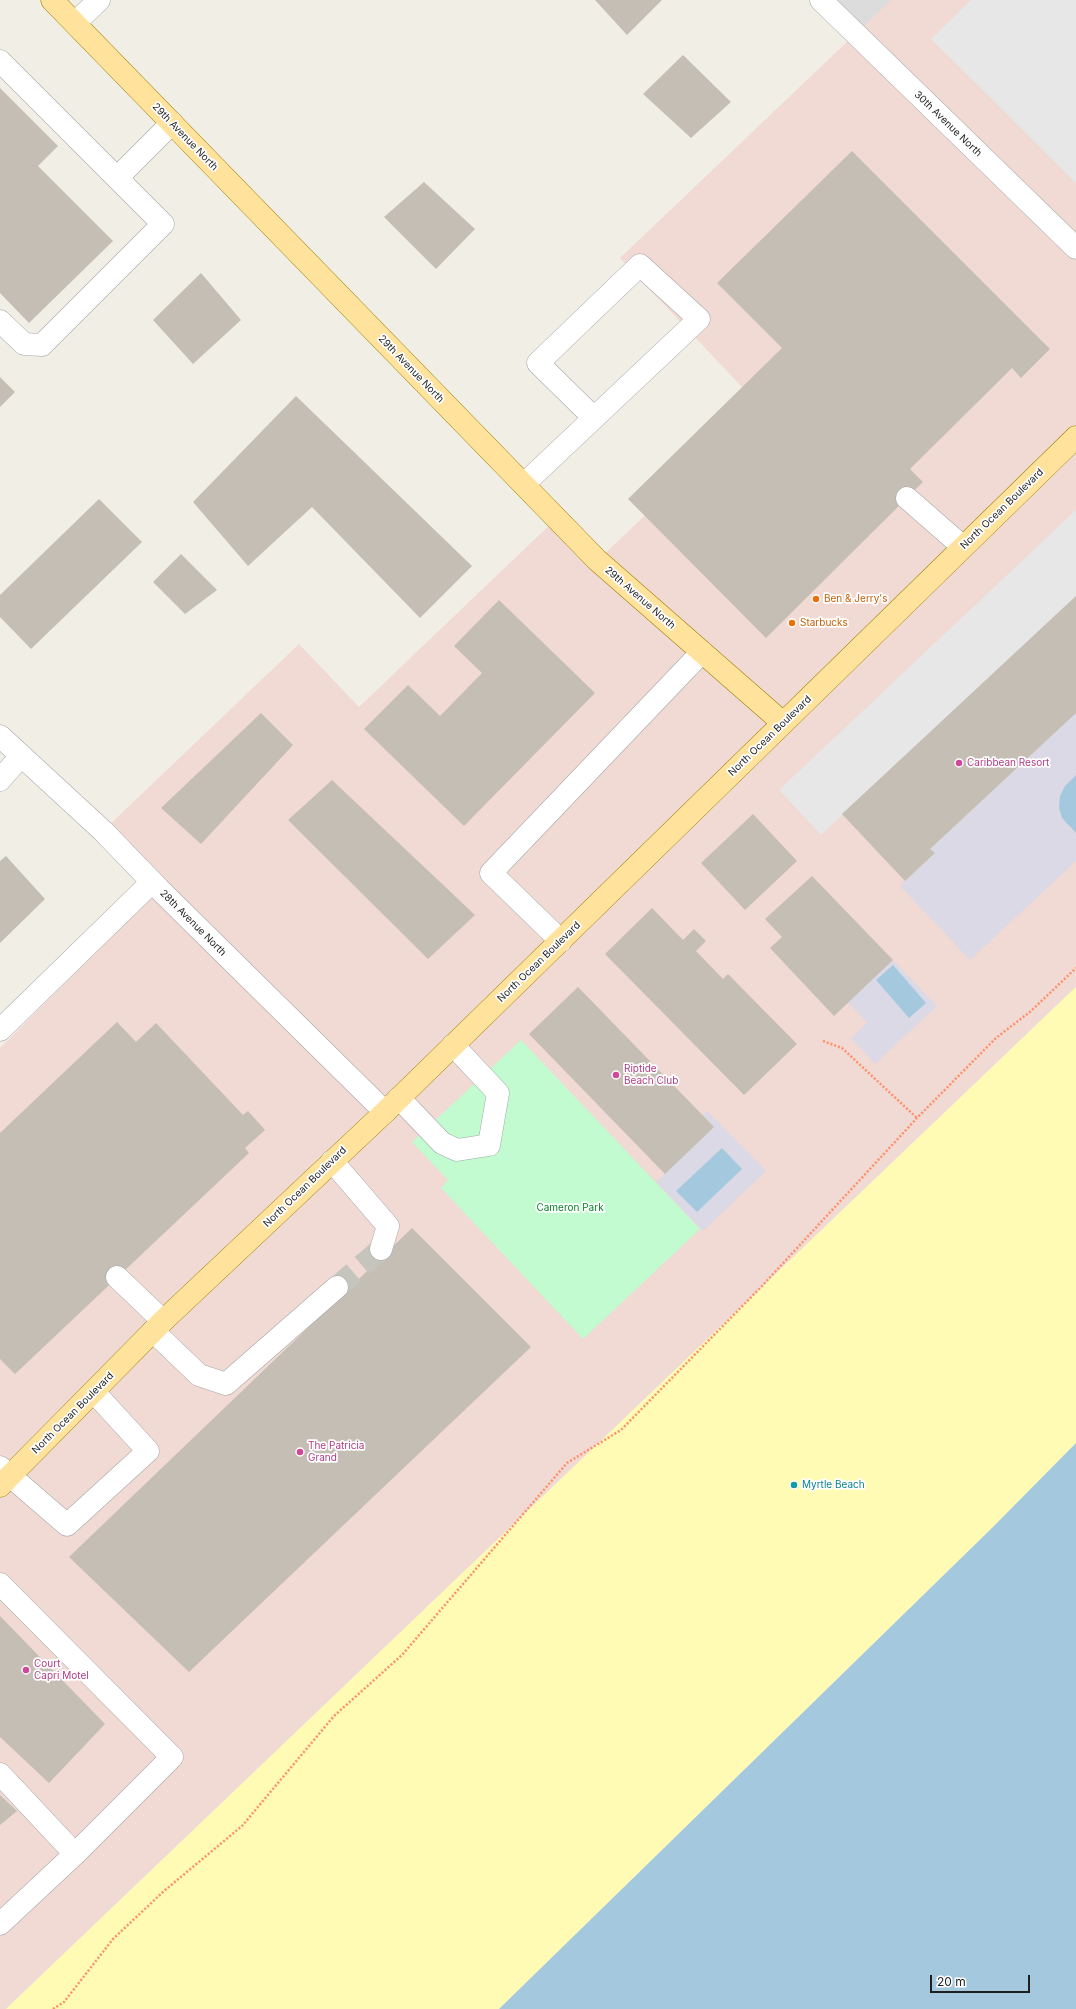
<!DOCTYPE html>
<html>
<head>
<meta charset="utf-8">
<style>
  body { margin:0 }
  #map { position:relative; width:1076px; height:2009px; overflow:hidden; background:#f0eee5; font-family:Inter,sans-serif }
  canvas { display:block }
  .scale { position:absolute; left:930px; top:1975px; width:100px; height:18px; box-sizing:border-box; border:2px solid #1f1f1f; border-top:0; padding-left:5px; font-size:12px; line-height:14px; white-space:nowrap; color:#1f1f1f; -webkit-text-stroke:3px #fff; paint-order:stroke }
</style>
</head>
<body>
<div id="map">
<canvas width="1076" height="2009"></canvas>
<div class="scale">20 m</div>
</div>
<script>
const ctx = document.querySelector('canvas').getContext('2d');
ctx.lineJoin = 'round';
function fillPath(path, color) {
  ctx.fillStyle = color;
  ctx.fill(path, 'evenodd');
}
function shape(rows) {
  const path = new Path2D();
  for (const r of rows) {
    path.moveTo(r[0], r[1]);
    for (let i = 2; i < r.length; i += 2) path.lineTo(r[i], r[i + 1]);
  }
  return path;
}
function stroke(path, color, width, dash) {
  ctx.strokeStyle = color;
  ctx.lineWidth = width;
  ctx.lineCap = dash ? 'butt' : 'round';
  ctx.setLineDash(dash || []);
  ctx.stroke(path);
}
function label(font, color, halo, rows, align = 'center') {
  ctx.font = font + ' Inter,sans-serif';
  ctx.lineWidth = 3.5;
  ctx.setLineDash([]);
  ctx.textBaseline = 'middle';
  ctx.strokeStyle = halo;
  ctx.fillStyle = color;
  for (const [text, x, y, turn = 0] of rows) {
    ctx.save();
    ctx.translate(x, y);
    ctx.rotate((+turn || 0) * Math.PI / 180);
    ctx.textAlign = isNaN(turn) ? turn : align;
    if (halo) ctx.strokeText(text, 0, 0);
    ctx.fillText(text, 0, 0);
    ctx.restore();
  }
}
const residential = shape([
  [821,0,902,0,861,40]
]);
const commercial = shape([
  [891,0,1076,0,1076,987,6,2009,0,2009,0,1048,159,889,103,831,299,644,359,707,557,518,598,560,760,406,620,258]
]);
const sand = shape([
  [1076,987,1076,1443,993,1527,499,2009,6,2009]
]);
const park = shape([
  [521,1040,700,1229,583,1339,441,1188,448,1180,412,1142]
]);
const parking = shape([
  [971,0,1076,0,1076,183,931,39],
  [1076,510,1076,596,821,835,779,790]
]);
const plaza = shape([
  [1076,713,1076,775,1065,786,1069,827,1076,833,1076,861,970,960,900,886,934,854,930,849],
  [893,960,937,1006,875,1064,851,1038,867,1023,848,1002],
  [707,1111,766,1171,703,1231,656,1182,714,1127,703,1115]
]);
const water = shape([
  [1076,775,1076,833,1062,818,1059,808,1060,796,1065,786],
  [893,965,926,1003,909,1018,876,980],
  [722,1148,742,1169,697,1212,676,1191],
  [1076,1443,1076,2009,499,2009,993,1527]
]);
const building = shape([
  [595,0,662,0,627,35],
  [683,55,731,102,691,138,643,94],
  [0,88,58,146,38,166,113,241,29,323,0,293],
  [852,151,1050,349,1021,378,1012,368,910,469,923,482,766,638,628,499,782,348,717,283],
  [424,182,475,229,436,269,384,217],
  [201,273,241,320,193,364,153,320],
  [0,377,15,392,0,407],
  [296,396,472,566,420,618,312,507,248,566,193,502],
  [99,499,142,542,31,649,0,617,0,595],
  [181,554,217,590,185,614,153,582],
  [1076,596,1076,713,930,849,935,853,905,881,842,814],
  [499,600,595,693,464,826,364,729,408,685,440,716,482,673,454,646],
  [261,713,293,745,201,844,161,808],
  [332,780,475,915,428,959,288,820],
  [753,814,797,861,745,910,701,863],
  [6,856,45,899,0,943,0,861],
  [812,876,893,960,834,1016,770,948,782,937,765,919],
  [652,908,683,940,694,929,706,941,696,951,723,979,728,974,797,1044,744,1095,605,954],
  [578,987,714,1127,665,1174,529,1034],
  [117,1022,136,1042,156,1023,243,1115,248,1111,265,1130,245,1148,249,1153,15,1374,0,1359,0,1133],
  [412,1228,531,1347,189,1672,69,1557],
  [0,1616,105,1724,49,1783,0,1737],
  [0,1795,17,1811,0,1825]
]);
const minorTunnel = shape([
  [337,1287,381,1249]
]);
const path = shape([
  [823,1041,842,1048,917,1118],
  [53,2009,64,2002,113,1939,164,1891,242,1826,334,1716,402,1655,567,1463,621,1430,762,1286,917,1118,996,1038,1031,1011,1076,968]
]);
const minor = shape([
  [821,0,1076,248],
  [75,23,99,0],
  [0,61,163,224,42,345,24,344,0,321],
  [117,178,172,123],
  [524,484,699,319,640,265,538,363,594,418],
  [907,498,963,547],
  [0,736,103,831,159,889,385,1112],
  [0,780,21,756],
  [561,941,491,873,702,652],
  [0,1030,152,882],
  [399,1098,442,1143,457,1150,489,1145,498,1093,453,1045],
  [332,1161,388,1226,381,1249],
  [117,1277,163,1321],
  [153,1331,199,1375,226,1384,337,1287],
  [0,1467,67,1525,148,1451,94,1392],
  [0,1584,172,1757,75,1854,0,1774],
  [0,1924,75,1854]
]);
const major = shape([
  [52,0,597,560,783,723],
  [0,1486,163,1321,385,1112,1076,437]
]);
const markers = [
  [816,599,4,"#e8710a"],
  [792,623,4,"#e8710a"],
  [959,763,4,"#d1479c"],
  [616,1075,4,"#d1479c"],
  [300,1452,4,"#d1479c"],
  [794,1485,4,"#0f9aa8"],
  [26,1670,4,"#d1479c"]
];
const streetNames = [
  ["30th Avenue North",948,124,44],
  ["29th Avenue North",185,137,46],
  ["29th Avenue North",411,369,46],
  ["North Ocean Boulevard",1002,509,-44],
  ["29th Avenue North",640,598,41],
  ["North Ocean Boulevard",770,736,-44],
  ["28th Avenue North",193,923,45],
  ["North Ocean Boulevard",539,962,-44],
  ["North Ocean Boulevard",305,1187,-44],
  ["North Ocean Boulevard",73,1413,-45]
];
const foodNames = [
  ["Ben & Jerry's",824,599],
  ["Starbucks",800,623]
];
const hotelNames = [
  ["Caribbean Resort",967,763],
  ["Riptide",624,1069],
  ["Beach Club",624,1081],
  ["The Patricia",308,1446],
  ["Grand",308,1458],
  ["Court",34,1664],
  ["Capri Motel",34,1676]
];
const parkNames = [
  ["Cameron Park",570,1208]
];
const cultureNames = [
  ["Myrtle Beach",802,1485]
];
fillPath(residential, '#dddcdc');
fillPath(commercial, '#f1dad4');
fillPath(sand, '#fffbb4');
fillPath(park, '#c1fbcf');
fillPath(parking, '#e7e7e7');
fillPath(plaza, '#dbd9e6');
fillPath(water, '#a4c9df');
fillPath(building, '#c5beb4');
stroke(minorTunnel, '#c6c5bd', 22, [22, 11]);
stroke(minor, '#a6a6a6', 23);
stroke(major, '#9a7f00', 23);
stroke(path, '#fe8f68', 2.5, [2, 2]);
stroke(minor, '#fff', 22);
stroke(major, '#ffe39c', 22);
for (const [x, y, r, color] of markers) {
  const dot = new Path2D();
  dot.arc(x, y, r, 0, 2 * Math.PI);
  ctx.fillStyle = color;
  ctx.fill(dot);
  stroke(dot, '#fff', 1.5);
}
label('10px', '#1f1f1f', '#fff', streetNames);
label('10px', '#c56008', '#fff', foodNames, 'left');
label('10px', '#b23c85', '#fff', hotelNames, 'left');
label('10px', '#088325', '#fff', parkNames);
label('10px', '#0d838f', '#fff', cultureNames, 'left');
</script>
</body>
</html>
